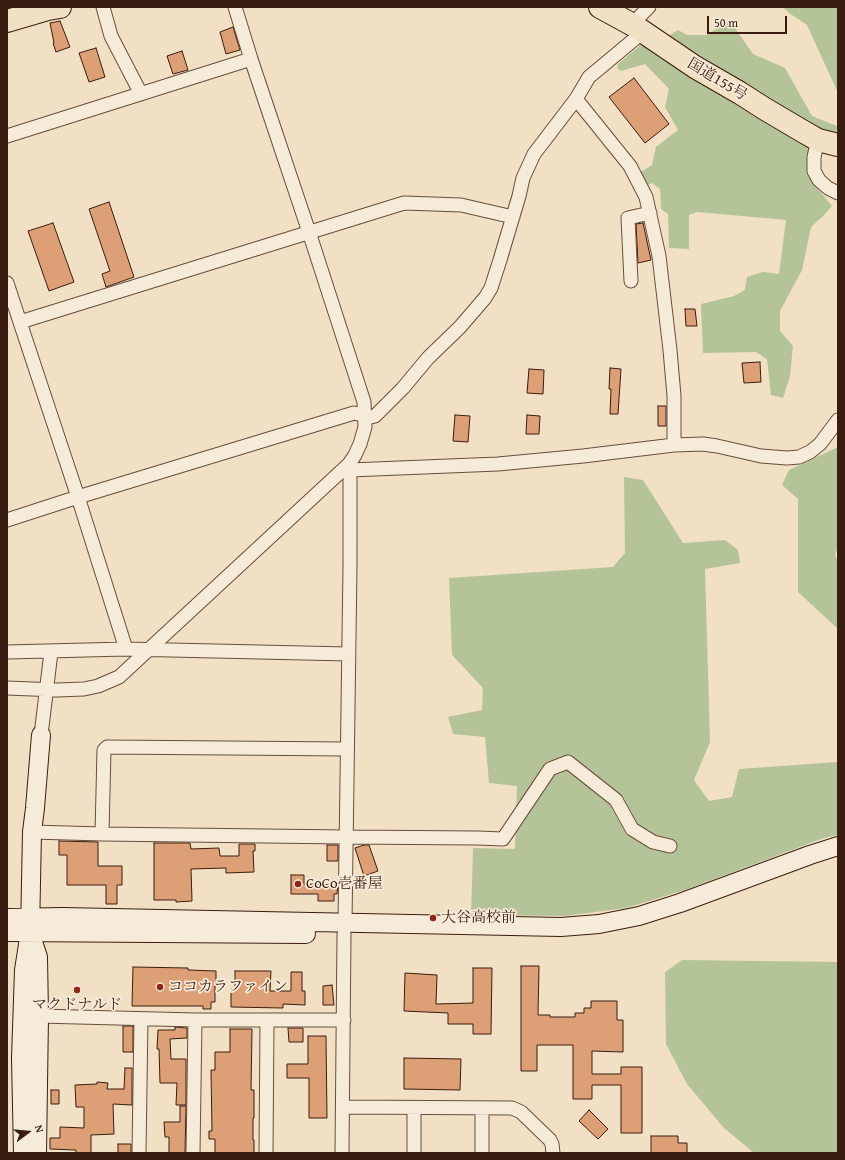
<!DOCTYPE html>
<html>
<head>
<meta charset="utf-8">
<style>
  body { margin:0 }
  #map { position:relative; width:845px; height:1160px; overflow:hidden; background:#f1e0c3; font-family:"Gentium Book Plus",serif }
  canvas { display:block }
  .frame { position:absolute; inset:0; border:8px solid #3a1c10; pointer-events:none }
  .north { position:absolute; left:8px; top:1112px; width:40px; height:40px; -webkit-text-stroke:3px #f6ebd8; paint-order:stroke; rotate:74deg; font-size:11px; font-weight:700; line-height:16px; text-align:center; color:#3a1c10 }
  .north::after { content:''; display:block; margin:auto; width:14px; height:18px; background:#3a1c10; clip-path:polygon(50% 0,100% 100%,50% 72%,0 100%) }
  .scale { position:absolute; left:707px; top:16px; width:80px; height:18px; box-sizing:border-box; border:2px solid #3a1c10; border-top:0; padding-left:5px; font-size:12px; line-height:14px; white-space:nowrap; color:#3a1c10; -webkit-text-stroke:3px #f6ebd8; paint-order:stroke }
</style>
</head>
<body>
<div id="map">
<canvas width="845" height="1160"></canvas>
<div class="frame"></div>
<div class="north">N</div>
<div class="scale">50 m</div>
</div>
<script>
const ctx = document.querySelector('canvas').getContext('2d');
ctx.lineJoin = 'round';
function fillPath(path, color) {
  ctx.fillStyle = color;
  ctx.fill(path, 'evenodd');
}
function shape(rows) {
  const path = new Path2D();
  for (const r of rows) {
    path.moveTo(r[0], r[1]);
    for (let i = 2; i < r.length; i += 2) path.lineTo(r[i], r[i + 1]);
  }
  return path;
}
function stroke(path, color, width, dash) {
  ctx.strokeStyle = color;
  ctx.lineWidth = width;
  ctx.lineCap = dash ? 'butt' : 'round';
  ctx.setLineDash(dash || []);
  ctx.stroke(path);
}
function label(font, color, halo, rows, align = 'center') {
  ctx.font = font + ' "Gentium Book Plus","Noto Serif JP",serif';
  ctx.lineWidth = 3.5;
  ctx.setLineDash([]);
  ctx.textBaseline = 'middle';
  ctx.strokeStyle = halo;
  ctx.fillStyle = color;
  for (const [text, x, y, turn = 0] of rows) {
    ctx.save();
    ctx.translate(x, y);
    ctx.rotate((+turn || 0) * Math.PI / 180);
    ctx.textAlign = isNaN(turn) ? turn : align;
    if (halo) ctx.strokeText(text, 0, 0);
    ctx.fillText(text, 0, 0);
    ctx.restore();
  }
}
const green = shape([
  [783,7,838,7,838,93,807,25,789,13],
  [730,21,753,54,785,68,812,116,837,126,836,133,813,126,668,36,678,30,687,35,706,35],
  [642,44,679,63,749,113,807,147,811,161,812,182,832,206,823,216,811,227,802,270,780,311,780,331,793,346,790,376,783,398,771,395,767,359,756,352,703,353,701,304,734,296,745,290,747,277,763,272,779,274,786,220,697,212,689,215,689,249,669,248,668,214,661,209,660,189,652,183,647,186,639,173,652,165,656,147,678,130,665,107,669,89,645,64,621,71,617,68,618,64],
  [838,447,838,547,835,555,838,561,838,629,798,592,798,499,782,485,789,470],
  [624,477,643,480,683,543,725,540,738,550,740,563,705,569,710,742,694,780,709,801,732,797,739,769,838,762,838,835,824,838,685,890,626,908,565,916,471,915,473,848,515,849,517,786,489,783,485,737,453,734,448,717,482,710,483,688,452,655,449,578,613,567,625,553],
  [682,960,838,962,838,1153,754,1153,724,1128,687,1084,666,1044,665,972]
]);
const building = shape([
  [60,21,70,47,56,52,53,43,54,43,50,23,60,21],
  [233,27,240,50,226,54,220,32,233,27],
  [96,48,105,77,89,82,79,53,96,48],
  [182,51,188,70,173,74,167,56,182,51],
  [634,78,669,124,645,143,609,97,634,78],
  [109,202,134,277,106,287,102,274,110,271,89,209,109,202],
  [53,223,74,282,49,291,28,231,53,223],
  [643,223,651,260,638,263,636,224,643,223],
  [685,309,695,309,697,326,686,326,685,309],
  [760,362,761,382,744,383,742,363,760,362],
  [610,368,621,369,618,414,610,414,611,389,609,389,610,368],
  [529,369,544,370,543,394,527,393,529,369],
  [658,406,666,406,666,426,658,426,658,406],
  [455,415,470,416,468,442,453,441,455,415],
  [527,415,540,416,539,434,526,434,527,415],
  [59,841,98,842,98,866,122,866,122,885,117,885,117,904,106,904,106,885,67,885,67,855,59,855,59,841],
  [154,843,190,843,191,849,219,848,220,856,239,856,239,844,255,844,255,851,253,851,254,872,226,873,226,868,191,869,192,901,176,902,176,900,154,900,154,843],
  [327,845,338,845,338,861,327,861,327,845],
  [364,845,369,845,378,871,364,876,355,848,364,845],
  [291,875,304,875,304,884,338,885,337,894,334,894,334,901,318,901,318,894,291,894,291,875],
  [521,966,539,966,538,1015,550,1015,550,1017,575,1017,575,1013,584,1013,584,1008,591,1008,591,1001,617,1001,617,1020,623,1020,623,1052,592,1051,592,1074,621,1074,621,1067,642,1067,642,1133,621,1133,621,1085,592,1085,592,1099,573,1099,573,1045,537,1045,537,1071,521,1071,521,966],
  [133,967,188,968,188,970,216,971,216,986,215,986,215,1002,211,1002,211,1009,203,1009,203,1006,132,1006,133,967],
  [473,968,492,968,491,1034,473,1034,473,1024,448,1024,448,1013,404,1011,405,973,437,975,436,1004,473,1003,473,968],
  [235,971,271,971,270,991,291,991,291,972,302,972,302,991,305,991,305,1005,283,1004,283,1008,231,1007,231,989,235,989,235,971],
  [332,985,334,1005,323,1005,323,986,332,985],
  [123,1026,133,1026,133,1052,123,1052,123,1026],
  [175,1027,187,1028,187,1038,170,1039,171,1059,186,1059,186,1105,176,1105,177,1083,160,1083,159,1049,157,1049,158,1030,175,1030,175,1027],
  [288,1028,303,1028,303,1042,289,1042,288,1028],
  [230,1029,252,1029,251,1090,254,1090,254,1118,253,1118,253,1140,254,1140,254,1153,215,1153,215,1139,209,1139,209,1131,212,1131,211,1070,215,1070,215,1052,230,1052,230,1029],
  [308,1036,326,1036,327,1118,309,1118,309,1078,287,1078,287,1064,308,1064,308,1036],
  [404,1058,461,1059,460,1090,404,1089,404,1058],
  [125,1068,132,1068,132,1105,113,1104,114,1134,91,1135,91,1153,76,1153,76,1150,50,1149,50,1138,60,1138,60,1127,84,1128,84,1107,76,1107,75,1085,97,1084,97,1082,108,1083,107,1089,124,1089,125,1068],
  [51,1090,59,1090,59,1104,51,1104,51,1090],
  [180,1106,186,1106,185,1153,169,1153,169,1137,165,1137,164,1122,180,1122,180,1106],
  [589,1110,608,1129,598,1139,579,1121,589,1110],
  [651,1136,678,1136,678,1143,687,1143,687,1153,651,1153,651,1136],
  [118,1144,131,1144,131,1153,118,1153,118,1144]
]);
const street = shape([
  [103,7,111,36,141,94],
  [633,25,641,15,649,7],
  [576,99,630,166,646,197,659,256,670,350,674,396,674,445],
  [7,136,251,59],
  [818,140,814,157,814,171,819,180,828,188,838,193],
  [631,281,628,218,650,213],
  [7,283,78,497,126,649],
  [20,322,404,203,461,205,513,217],
  [350,470,498,464,583,456,674,445,703,444,717,446,761,456,787,458,799,457,810,452,820,444,838,420],
  [7,520,78,497,354,413,371,417,375,416,403,388,428,358,460,327,485,298,491,288,500,260,519,196,523,178,534,154,576,99,589,77,643,32],
  [7,652,126,649,348,654],
  [7,688,57,690,84,689,98,686,119,677,349,464,355,455,360,444,365,427,364,402,309,232,251,59,235,7],
  [41,735,51,652],
  [32,832,102,834,346,837,477,838,503,839,550,769,568,762,616,800,632,829,653,842,670,846],
  [102,834,104,750,107,747,347,749],
  [345,922,350,566,350,470,349,464],
  [39,1016,195,1020,344,1020],
  [343,1107,512,1108,521,1112,550,1140,552,1144,553,1153],
  [139,1153,141,1019],
  [193,1153,195,1020],
  [266,1153,267,1020],
  [342,1153,344,934],
  [414,1153,414,1108],
  [482,1153,482,1108]
]);
const secondary = shape([
  [7,918,62,917,561,927,599,924,639,916,680,903,810,855,838,846],
  [7,932,306,934],
  [32,939,38,957,39,1016,37,1153],
  [23,1153,21,1058,24,970,30,932,32,832,35,808,41,735]
]);
const highway = shape([
  [600,7,633,25,695,67,740,93,765,109,804,132,818,140,838,145],
  [7,21,48,9,60,7]
]);
const markers = [
  [298,884,4,"#8f2418"],
  [433,918,4,"#8f2418"],
  [160,987,4,"#8f2418"],
  [77,990,4,"#8f2418"]
];
const streetNames = [
  ["国道155号",717,80,31]
];
const poiNames = [
  ["CoCo壱番屋",306,884],
  ["大谷高校前",441,918],
  ["ココカラファイン",168,987],
  ["マクドナルド",77,1005,"center"]
];
fillPath(green, '#b5c398');
fillPath(building, '#dd9f76');
stroke(building, '#3a1c10', 1);
stroke(street, '#684d3d', 15);
stroke(secondary, '#3a1c10', 20);
stroke(highway, '#3a1c10', 24);
stroke(street, '#f6ebd8', 13);
stroke(secondary, '#f6ebd8', 18);
stroke(highway, '#f1e0c3', 22);
for (const [x, y, r, color] of markers) {
  const dot = new Path2D();
  dot.arc(x, y, r, 0, 2 * Math.PI);
  ctx.fillStyle = color;
  ctx.fill(dot);
  stroke(dot, '#f6ebd8', 1.5);
}
label('15px', '#3a1c10', '#f6ebd8', streetNames);
label('15px', '#3a1c10', '#f6ebd8', poiNames, 'left');
</script>
</body>
</html>
